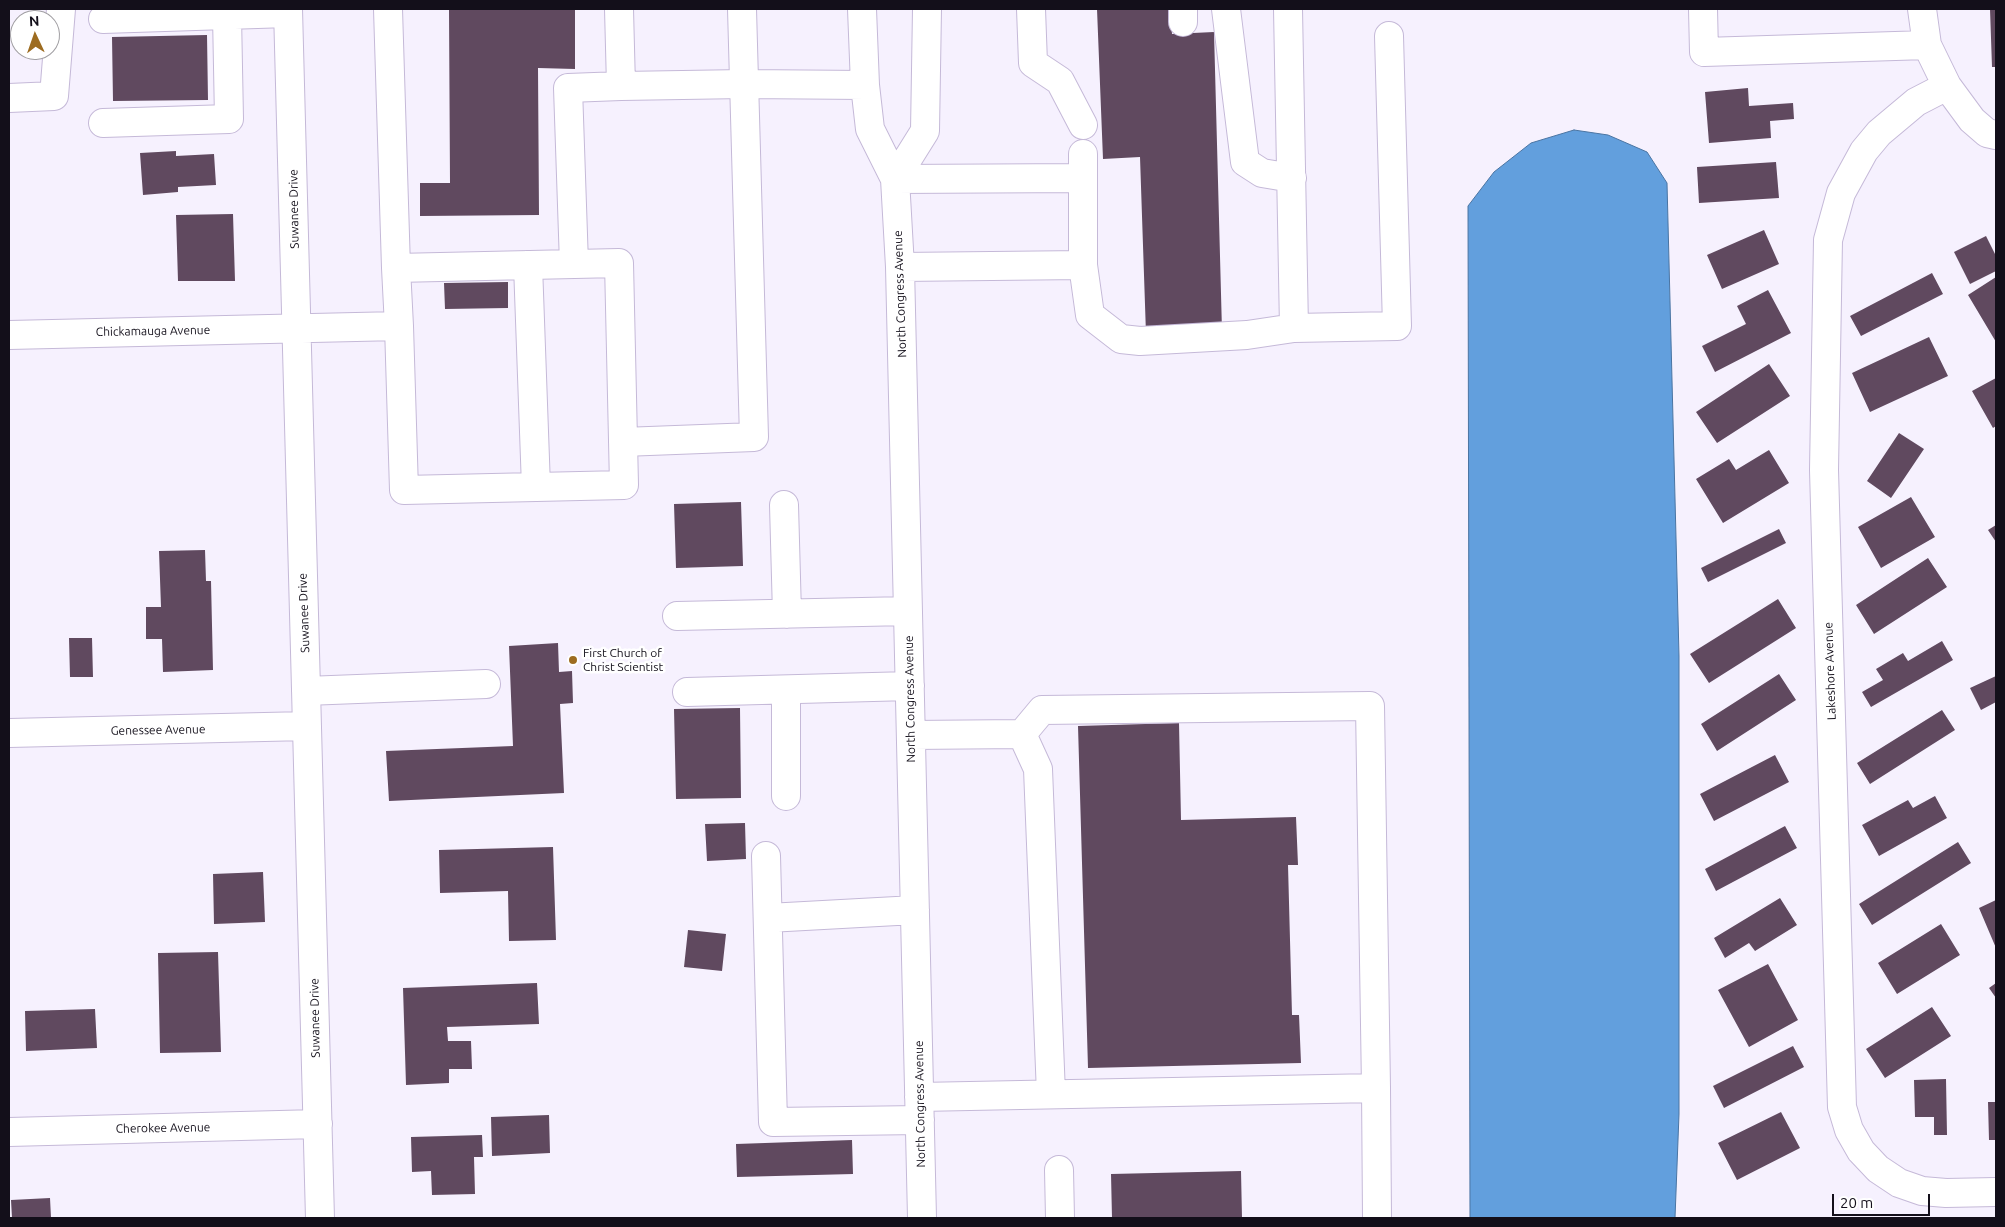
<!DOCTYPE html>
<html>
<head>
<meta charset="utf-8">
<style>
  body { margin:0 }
  #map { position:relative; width:2005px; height:1227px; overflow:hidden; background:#f6f1fe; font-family:Ubuntu,sans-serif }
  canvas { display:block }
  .frame { position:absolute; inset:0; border:10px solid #130f1a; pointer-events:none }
  .north { position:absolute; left:10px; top:10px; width:50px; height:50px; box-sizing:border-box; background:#fff; border:1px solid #a19fa3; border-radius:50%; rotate:357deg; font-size:14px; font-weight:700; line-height:20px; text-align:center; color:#130f1a }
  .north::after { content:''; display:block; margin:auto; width:18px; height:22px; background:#9d6c20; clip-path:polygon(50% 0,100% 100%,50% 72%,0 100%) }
  .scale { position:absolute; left:1832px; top:1194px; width:98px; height:22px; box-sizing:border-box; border:2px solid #130f1a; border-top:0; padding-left:6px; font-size:15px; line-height:18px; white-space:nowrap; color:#130f1a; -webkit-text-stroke:4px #fff; paint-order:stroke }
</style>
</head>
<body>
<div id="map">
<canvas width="2005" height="1227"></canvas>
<div class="frame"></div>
<div class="north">N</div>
<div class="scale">20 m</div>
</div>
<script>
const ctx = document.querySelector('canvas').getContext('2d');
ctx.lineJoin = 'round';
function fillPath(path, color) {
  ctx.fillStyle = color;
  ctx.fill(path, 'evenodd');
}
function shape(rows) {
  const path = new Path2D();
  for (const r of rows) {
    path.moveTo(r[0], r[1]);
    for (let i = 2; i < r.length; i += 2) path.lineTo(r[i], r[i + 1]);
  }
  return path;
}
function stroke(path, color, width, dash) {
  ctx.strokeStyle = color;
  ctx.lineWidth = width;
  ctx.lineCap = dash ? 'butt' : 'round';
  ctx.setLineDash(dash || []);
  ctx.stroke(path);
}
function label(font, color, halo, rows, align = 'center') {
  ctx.font = font + ' Ubuntu,sans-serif';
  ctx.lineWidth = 5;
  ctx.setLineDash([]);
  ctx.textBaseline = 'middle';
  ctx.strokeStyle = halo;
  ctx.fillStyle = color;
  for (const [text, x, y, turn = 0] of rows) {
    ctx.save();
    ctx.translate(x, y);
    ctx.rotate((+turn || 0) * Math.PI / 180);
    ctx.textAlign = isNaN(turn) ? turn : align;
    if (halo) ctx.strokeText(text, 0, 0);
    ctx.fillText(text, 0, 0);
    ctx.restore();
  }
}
const water = shape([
  [1574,130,1608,135,1647,152,1667,183,1679,656,1679,1114,1675,1218,1470,1218,1468,206,1494,172,1531,143,1574,130]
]);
const building = shape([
  [449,9,575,9,575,69,538,68,539,215,420,216,420,183,450,183],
  [1097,9,1170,9,1172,34,1214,32,1222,331,1146,334,1140,157,1103,159],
  [1990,9,1996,9,1996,67,1992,67],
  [207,35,208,100,113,101,112,37],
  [1748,88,1749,106,1793,103,1794,119,1770,121,1771,138,1709,143,1705,92],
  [176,151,176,156,214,154,216,185,178,187,178,192,143,195,140,153],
  [1776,162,1779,198,1699,203,1697,167],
  [233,214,235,281,178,281,176,215],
  [1764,230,1779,264,1722,289,1707,255],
  [1986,236,1996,256,1996,271,1970,284,1954,252],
  [1932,273,1943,294,1861,336,1850,316],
  [1996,277,1996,342,1968,295],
  [508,282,508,308,445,309,444,283],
  [1768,290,1791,333,1715,372,1702,346,1746,324,1737,306],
  [1929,337,1948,376,1870,412,1852,373],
  [1769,364,1790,396,1717,443,1696,412],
  [1996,378,1996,426,1993,428,1972,391],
  [1899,433,1924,449,1891,498,1867,481],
  [1769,450,1789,483,1723,523,1696,479,1729,459,1736,470],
  [1911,497,1935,537,1881,568,1858,527],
  [741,502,743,566,676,568,674,504],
  [1996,525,1996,542,1988,530],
  [1779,529,1786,543,1708,582,1701,568],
  [205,550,206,581,211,581,213,670,163,672,162,639,146,639,146,607,161,607,159,551],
  [1928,558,1947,587,1874,634,1856,605],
  [1778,599,1796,628,1709,683,1690,654],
  [69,638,92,638,93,677,70,677],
  [1942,641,1953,660,1871,707,1862,692,1883,680,1876,669,1903,653,1908,661],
  [558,643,559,672,572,671,573,703,560,704,564,793,389,801,386,751,513,746,509,646],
  [1779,674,1796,700,1717,751,1701,724],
  [1996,676,1996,702,1981,710,1970,688],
  [740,708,741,798,676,799,674,709],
  [1942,710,1955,730,1870,784,1857,763],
  [1179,723,1181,820,1296,817,1298,865,1288,865,1292,1015,1299,1015,1301,1063,1088,1068,1078,726],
  [1775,755,1789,782,1714,821,1700,794],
  [1935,796,1947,818,1879,856,1862,825,1908,800,1913,808],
  [745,823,746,859,707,861,705,824],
  [1785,826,1797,848,1716,891,1705,869],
  [1958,842,1971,863,1872,925,1859,904],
  [553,847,556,940,509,941,508,891,440,893,439,850],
  [263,872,265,922,214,924,213,874],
  [1780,898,1797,925,1755,951,1749,943,1725,958,1714,938],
  [1996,900,1996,948,1979,908],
  [1941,924,1960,955,1897,994,1878,963],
  [688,930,726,934,722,971,684,967],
  [218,952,221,1052,160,1053,158,953],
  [1768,964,1798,1020,1749,1047,1718,990],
  [537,983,539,1024,447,1027,448,1041,471,1041,472,1069,449,1069,449,1083,406,1085,403,988],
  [1996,983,1996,998,1989,988],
  [1932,1007,1951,1036,1885,1078,1866,1049],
  [95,1009,97,1048,26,1051,25,1011],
  [1793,1046,1804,1067,1724,1108,1713,1086],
  [1946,1079,1947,1135,1934,1135,1934,1117,1915,1117,1914,1080],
  [1988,1102,1996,1102,1996,1140,1989,1140],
  [1781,1112,1800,1148,1737,1180,1718,1143],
  [549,1115,550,1153,492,1156,491,1117],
  [482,1135,483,1157,474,1157,475,1194,432,1195,431,1171,412,1172,411,1137],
  [852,1140,853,1174,737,1177,736,1144],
  [1241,1171,1242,1218,1112,1218,1111,1174],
  [50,1198,51,1218,12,1218,11,1200]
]);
const minor = shape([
  [288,9,320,1218],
  [388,9,396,268,399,326,404,490,624,485,619,263,396,268],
  [619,9,621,86,744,84,865,85],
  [862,9,865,85,870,129,895,179,900,267,922,1218],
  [1031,9,1033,63,1060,81,1083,125],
  [1183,9,1183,22],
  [1226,9,1245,162,1262,173,1292,178],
  [1288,9,1294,328,1397,326,1389,36],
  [1703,9,1704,52,1927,45],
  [1922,9,1927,45,1947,86,1972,120,1987,133,1996,135],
  [103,19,288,13],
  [1947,86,1916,102,1879,133,1864,151,1841,193,1828,240,1824,470,1842,1107,1849,1130,1861,1151,1878,1169,1899,1183,1922,1191,1946,1193,1996,1192],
  [9,98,54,96,61,9],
  [103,123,229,119,227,15],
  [1083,178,1083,154],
  [895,179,1083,178,1083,265,900,267],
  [895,179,925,131,927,9],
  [574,264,568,88,621,86],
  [528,265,536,487],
  [1083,265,1090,315,1121,339,1140,341,1247,335,1294,328],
  [9,335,399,326],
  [623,442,754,437,742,9],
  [784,505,787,614],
  [677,616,908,611],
  [786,690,786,796],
  [306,691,486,684],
  [687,692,910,686],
  [9,733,307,726],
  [1022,734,1038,769,1051,1094],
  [911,735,1022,734,1042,710,1370,706,1376,1088],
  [766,856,773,1122,920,1120],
  [768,918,915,910],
  [919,1097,1376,1088,1377,1218],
  [9,1132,318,1124],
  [1059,1170,1060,1218]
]);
const markers = [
  [573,660,5,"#9d6c20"]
];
const streetNames = [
  ["Suwanee Drive",294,209,-91],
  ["North Congress Avenue",900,294,-92],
  ["Chickamauga Avenue",153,331,-1],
  ["Suwanee Drive",304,613,-92],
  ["Lakeshore Avenue",1830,671,-92],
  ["North Congress Avenue",910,699,-91],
  ["Genessee Avenue",158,730,-1],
  ["Suwanee Drive",315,1018,-91],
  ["North Congress Avenue",920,1104,-91],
  ["Cherokee Avenue",163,1128,-1]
];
const poiNames = [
  ["First Church of",583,653],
  ["Christ Scientist",583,667]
];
fillPath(water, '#629fdd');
stroke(water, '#4a74a2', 1);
fillPath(building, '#60495f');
stroke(minor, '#c5b9d8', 30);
stroke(minor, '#fff', 28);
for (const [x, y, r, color] of markers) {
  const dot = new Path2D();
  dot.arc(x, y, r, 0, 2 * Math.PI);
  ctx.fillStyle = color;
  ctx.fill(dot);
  stroke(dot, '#fff', 2);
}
label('12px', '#130f1a', '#fff', streetNames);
label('12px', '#130f1a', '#fff', poiNames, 'left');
</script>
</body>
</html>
